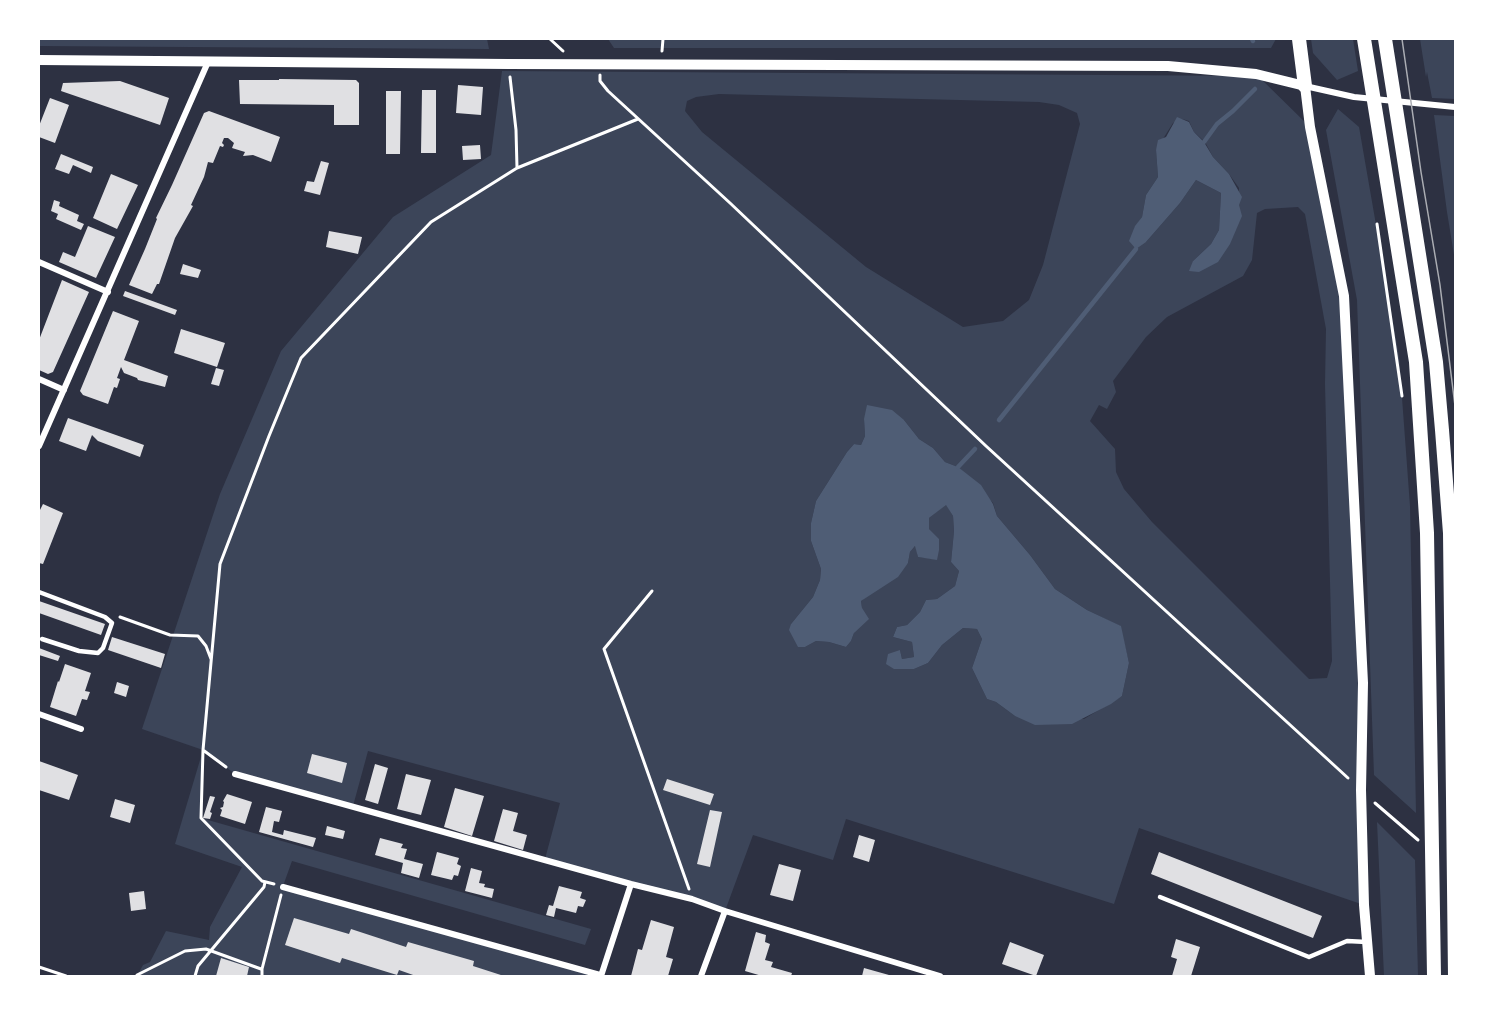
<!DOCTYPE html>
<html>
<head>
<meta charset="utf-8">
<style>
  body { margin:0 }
  #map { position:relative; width:1494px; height:1015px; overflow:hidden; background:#2d3142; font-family:"Roboto Condensed",sans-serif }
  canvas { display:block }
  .frame { position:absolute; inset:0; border:40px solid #fff; pointer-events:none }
</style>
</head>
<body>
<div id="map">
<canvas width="1494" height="1015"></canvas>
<div class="frame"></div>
</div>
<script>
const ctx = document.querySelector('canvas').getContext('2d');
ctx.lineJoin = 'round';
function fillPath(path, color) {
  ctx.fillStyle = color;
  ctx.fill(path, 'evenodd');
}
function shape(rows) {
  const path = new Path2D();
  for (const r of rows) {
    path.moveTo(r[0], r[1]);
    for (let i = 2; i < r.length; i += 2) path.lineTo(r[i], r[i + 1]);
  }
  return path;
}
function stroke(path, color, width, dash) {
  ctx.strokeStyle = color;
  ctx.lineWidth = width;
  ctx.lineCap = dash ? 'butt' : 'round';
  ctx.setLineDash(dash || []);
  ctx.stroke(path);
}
const green = shape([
  [39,39,487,39,489,49,39,46],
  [608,39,1276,39,1271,48,614,48],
  [1311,39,1353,39,1358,71,1337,80,1313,53],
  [1420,39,1455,39,1455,99,1432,98,1427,72,1426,77],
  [502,71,1258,76,1310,127,1344,296,1350,404,1364,905,1139,828,1114,904,846,819,833,860,753,835,725,911,545,859,560,803,368,751,353,806,235,774,203,750,201,818,591,929,585,945,292,861,283,886,600,976,137,976,143,965,150,962,166,931,209,940,210,927,242,867,175,844,203,750,142,729,220,494,281,351,393,217,491,155],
  [719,94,1039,102,1059,105,1077,113,1080,124,1043,265,1029,300,1003,321,963,327,866,267,702,132,685,111,687,101,696,97],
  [1182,119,1189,121,1194,132,1205,142,1213,157,1229,174,1239,188,1239,205,1199,272,1193,261,1211,244,1219,230,1221,193,1196,180,1180,203,1146,242,1134,229,1142,217,1146,195,1158,177,1156,150,1173,123],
  [1298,207,1305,214,1326,329,1325,384,1332,661,1327,678,1309,679,1152,522,1124,489,1116,472,1115,449,1090,421,1099,405,1107,409,1116,392,1113,381,1146,337,1167,317,1243,276,1252,260,1257,213,1265,209],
  [864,419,904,420,919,439,933,448,945,462,958,467,993,503,997,516,1030,555,1055,589,1087,610,1120,626,1129,663,1122,696,1084,719,1015,716,996,702,987,699,972,668,982,639,977,629,963,628,942,645,928,663,914,669,894,669,900,650,902,659,914,657,912,642,893,637,897,627,907,625,920,612,926,600,937,599,955,586,959,571,951,562,954,531,953,516,946,504,929,518,929,529,937,559,918,557,916,545,910,552,908,563,861,601,862,608,854,633,851,641,846,647,829,642,816,641,805,647,791,624,813,597,820,580,821,569,811,541,811,523,816,501,847,452,854,444,861,445,865,436],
  [1338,109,1359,127,1399,357,1410,506,1416,813,1374,775,1357,300,1326,130],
  [1434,115,1455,116,1455,261,1447,212],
  [1377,822,1415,860,1418,976,1384,976]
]);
const water = shape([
  [1177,117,1189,122,1194,132,1204,142,1213,157,1229,174,1242,197,1239,205,1242,216,1230,244,1218,262,1199,272,1189,271,1193,261,1211,244,1219,230,1221,193,1196,180,1180,203,1146,242,1136,249,1129,241,1135,226,1142,217,1146,195,1158,177,1156,150,1158,140,1166,137],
  [867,405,892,410,904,420,919,439,933,448,945,462,958,467,981,485,993,504,997,516,1030,555,1055,589,1087,610,1121,626,1129,663,1122,696,1111,704,1072,724,1035,725,1015,716,996,702,987,699,972,668,982,639,977,629,963,628,942,645,928,663,914,669,894,669,886,664,888,654,900,650,902,659,914,657,912,642,893,637,897,627,907,625,920,612,926,600,937,599,955,586,959,571,951,562,954,531,953,516,946,505,929,518,929,529,939,539,939,550,937,560,918,557,915,546,910,552,908,563,898,577,861,601,862,608,869,619,854,633,851,641,846,647,829,642,816,641,805,647,798,647,789,630,791,624,813,597,820,580,821,569,811,541,811,523,816,501,847,452,854,444,861,445,865,436,864,419]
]);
const stream = shape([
  [1252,39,1253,41],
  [1204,142,1217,124,1233,111,1255,89],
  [999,420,1136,249],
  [958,467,975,449]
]);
const building = shape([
  [279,79,356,80,359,83,359,125,334,125,334,105,240,104,239,80,279,80],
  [120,81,169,98,160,125,61,91,63,83],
  [458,85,483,87,481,115,456,113],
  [422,90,436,90,436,153,421,153],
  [386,91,401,91,400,154,386,154],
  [50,98,69,105,55,143,39,137,39,126],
  [209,111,280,137,271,162,253,155,243,156,245,152,232,148,234,143,228,138,224,138,222,143,224,145,223,147,220,146,213,163,208,162,204,177,191,205,193,206,175,238,159,284,157,284,152,294,129,285,145,249,157,219,156,218,172,185,204,113],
  [480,145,481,159,463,160,462,146],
  [61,154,93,167,91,173,73,165,69,174,55,169],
  [321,161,329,163,320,195,304,191,307,181,314,182],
  [111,174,138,185,117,229,93,218],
  [54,200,60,202,59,206,79,215,77,221,84,224,81,230,56,219,58,214,51,211],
  [88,226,115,237,96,278,59,262,63,252,75,257],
  [329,231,362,237,358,254,326,247],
  [183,264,201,270,198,278,180,274],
  [62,280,89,292,53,372,48,374,39,370,39,340],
  [125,291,177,310,175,315,123,296],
  [113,311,139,321,124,360,168,376,165,387,138,380,137,378,124,373,121,367,117,378,120,379,117,388,114,387,108,404,83,395,80,391],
  [181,329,225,343,217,367,174,353],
  [216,368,224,370,219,386,211,384],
  [68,418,144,445,140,457,98,441,92,435,86,451,59,441],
  [43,504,63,513,43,564,39,563,39,512],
  [39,601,105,624,101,635,39,613],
  [112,637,165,654,161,668,108,650],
  [39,648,60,656,58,661,39,655],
  [65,664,91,673,85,691,90,692,87,700,82,699,76,716,50,707,58,681,59,682],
  [117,682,129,686,126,697,114,693],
  [312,754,347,763,342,783,307,773],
  [39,761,78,775,69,800,39,790],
  [375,764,388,768,378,804,365,800],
  [406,774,431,780,421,815,397,809],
  [667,779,714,794,710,805,663,790],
  [455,788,484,796,472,836,444,827],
  [227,794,252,802,245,824,220,816,222,810,220,808,223,807,224,802,223,801],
  [210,796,215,797,210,812,212,813,210,819,203,818],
  [115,799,135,805,130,823,110,817],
  [266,807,282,811,279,822,274,821,272,832,283,835,284,830,316,838,313,847,259,832],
  [503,809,518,813,513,831,527,835,523,850,494,841],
  [710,810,722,812,710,867,697,864],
  [327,826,345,831,343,839,325,835],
  [859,835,875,840,869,862,853,857],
  [380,838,403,844,401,848,407,849,404,859,423,864,419,878,401,873,403,863,375,855],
  [437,852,459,858,457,864,461,866,458,876,454,875,452,880,431,875],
  [1159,852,1322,916,1313,938,1151,874],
  [779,864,801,870,793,901,770,895],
  [471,868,482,871,479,883,485,884,484,887,494,889,492,898,465,891],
  [559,886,582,892,580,898,586,900,583,907,578,906,576,913,556,908,554,917,546,915,549,905,553,906],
  [144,891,146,909,131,911,129,893],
  [294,918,349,934,351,929,406,947,408,942,474,961,473,966,504,976,416,976,399,970,397,975,342,958,340,963,285,945],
  [651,920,674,927,666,957,673,959,668,976,631,976,638,949,642,950],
  [756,932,766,935,765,942,770,944,765,960,773,962,771,967,792,973,791,976,762,976,745,971],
  [1176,939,1200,947,1191,976,1172,976,1177,959,1171,957],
  [1010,942,1044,955,1036,976,1002,964],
  [221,958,249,967,247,976,216,976],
  [864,968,889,975,889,976,862,976]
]);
const path = shape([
  [550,39,563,51],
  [662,51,663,39],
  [600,75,600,81,608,91,730,203,986,446,1348,778],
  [510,77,516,130,517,168],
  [1377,224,1402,396],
  [652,591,604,649,689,889],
  [120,617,170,635,198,636,206,646,211,659],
  [203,750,220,564,269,436,301,358,431,222,517,168,638,119],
  [226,767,203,750,201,818,262,881,274,884],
  [1375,803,1418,840],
  [39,967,66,976],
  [137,975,185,951,206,949,261,969],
  [195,976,198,966,264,887,265,882],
  [262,976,262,969,281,895]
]);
const service = shape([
  [39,592,105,617,112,623,103,648,98,653,79,651,42,639],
  [1160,897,1309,957,1347,941,1367,942]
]);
const minor = shape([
  [1305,86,1354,97,1455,107],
  [39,262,108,292],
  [39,379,64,390],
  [39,446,208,62],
  [39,714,81,729],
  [235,774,631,884,692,899,725,911],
  [283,887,600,975],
  [601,976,631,884],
  [701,976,725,911,940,976]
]);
const tertiary = shape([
  [39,60,508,64,1168,66,1256,74,1305,86,1310,127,1344,296,1363,683,1361,790,1364,905,1370,976]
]);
const primary = shape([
  [1299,39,1305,86],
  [1364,39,1416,362,1427,533,1434,976],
  [1385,39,1436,362,1442,430,1450,533,1455,976]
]);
const tram = shape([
  [1402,39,1421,172,1440,285,1455,406]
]);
fillPath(green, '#3c4559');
fillPath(water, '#4f5d75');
stroke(stream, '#4f5d75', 4.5);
fillPath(building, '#e0e0e3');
stroke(path, '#fff', 3);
stroke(service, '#fff', 4.5);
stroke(minor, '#fff', 6);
stroke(tertiary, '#fff', 10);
stroke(primary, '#fff', 14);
stroke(tram, '#abadb3', 1.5);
</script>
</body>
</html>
